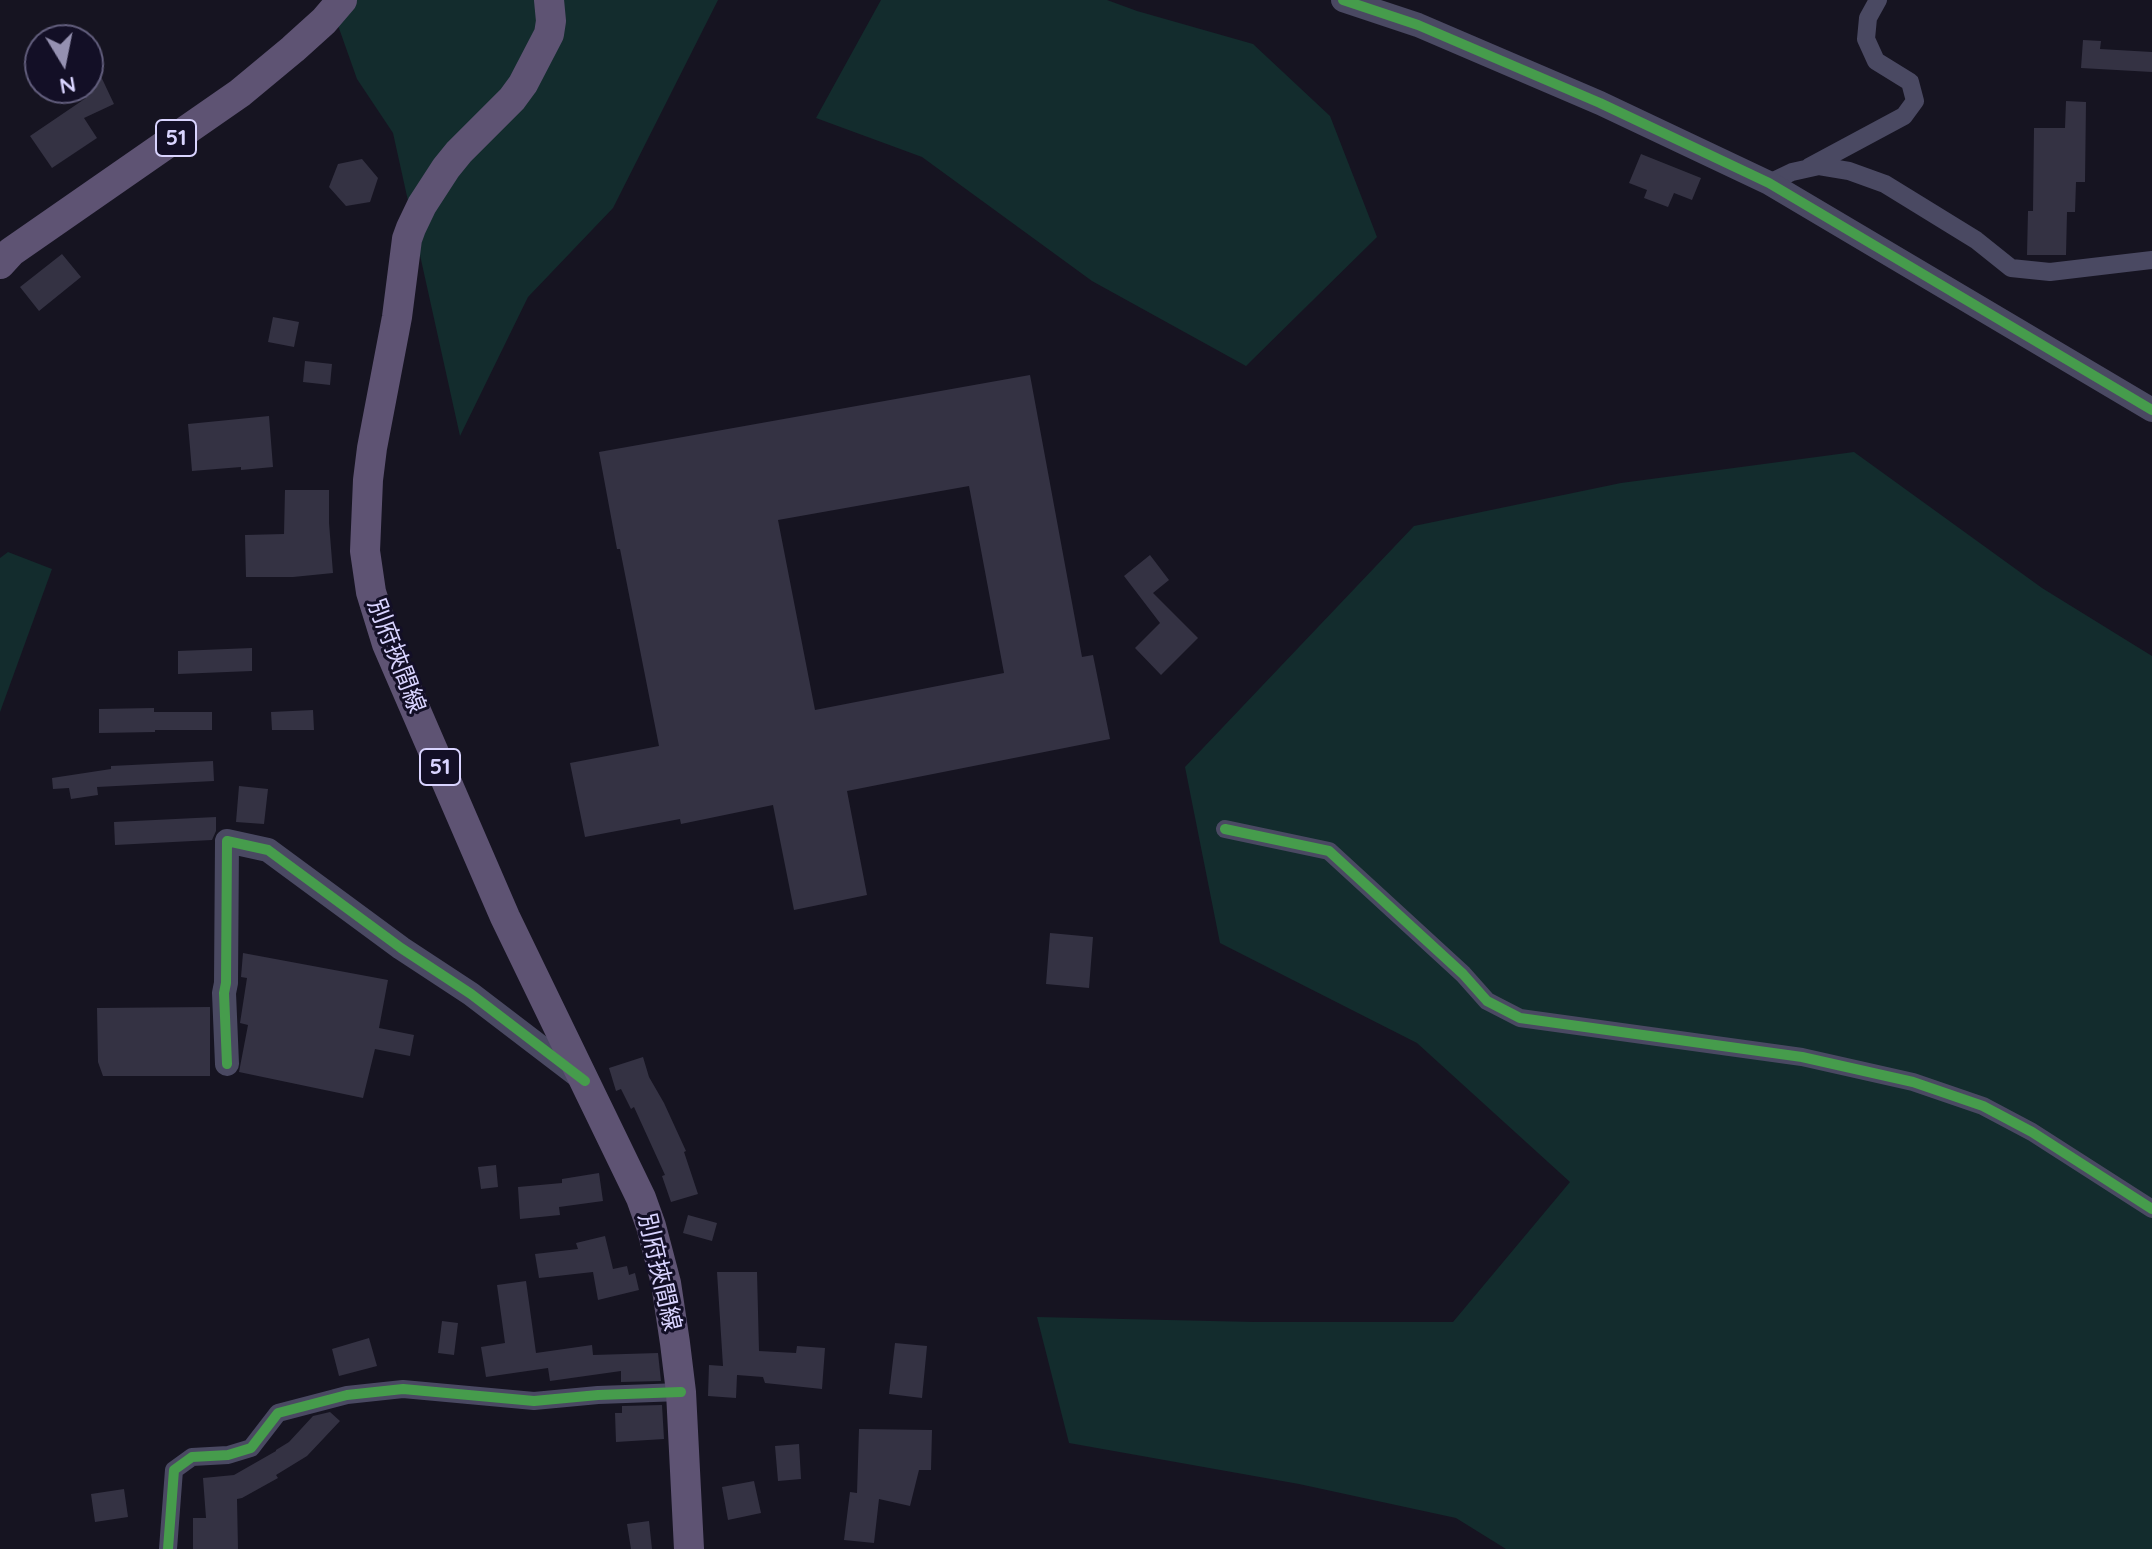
<!DOCTYPE html>
<html>
<head>
<meta charset="utf-8">
<style>
  body { margin:0 }
  #map { position:relative; width:2152px; height:1549px; overflow:hidden; background:#161421; font-family:Quicksand,sans-serif }
  canvas { display:block }
  .north { position:absolute; left:24px; top:24px; width:80px; height:80px; box-sizing:border-box; background:#130f26; border:2px solid #625e7d; border-radius:50%; rotate:170deg; font-size:22px; font-weight:700; line-height:32px; text-align:center; color:#d9d4ff }
  .north::after { content:''; display:block; margin:auto; width:28px; height:36px; background:#9591b1; clip-path:polygon(50% 0,100% 100%,50% 72%,0 100%) }
</style>
</head>
<body>
<div id="map">
<canvas width="2152" height="1549"></canvas>
<div class="north">N</div>
</div>
<script>
const ctx = document.querySelector('canvas').getContext('2d');
ctx.lineJoin = 'round';
function fillPath(path, color) {
  ctx.fillStyle = color;
  ctx.fill(path, 'evenodd');
}
function shape(rows) {
  const path = new Path2D();
  for (const r of rows) {
    path.moveTo(r[0], r[1]);
    for (let i = 2; i < r.length; i += 2) path.lineTo(r[i], r[i + 1]);
  }
  return path;
}
function stroke(path, color, width, dash) {
  ctx.strokeStyle = color;
  ctx.lineWidth = width;
  ctx.lineCap = dash ? 'butt' : 'round';
  ctx.setLineDash(dash || []);
  ctx.stroke(path);
}
function label(font, color, halo, rows, align = 'center') {
  ctx.font = font + ' Quicksand,"Noto Sans JP",sans-serif';
  ctx.lineWidth = 6;
  ctx.setLineDash([]);
  ctx.textBaseline = 'middle';
  ctx.strokeStyle = halo;
  ctx.fillStyle = color;
  for (const [text, x, y, turn = 0] of rows) {
    ctx.save();
    ctx.translate(x, y);
    ctx.rotate((+turn || 0) * Math.PI / 180);
    ctx.textAlign = isNaN(turn) ? turn : align;
    if (halo) ctx.strokeText(text, 0, 0);
    ctx.fillText(text, 0, 0);
    ctx.restore();
  }
}
const green = shape([
  [329,0,718,0,613,208,528,297,460,436,393,133,357,79],
  [881,0,1107,0,1137,11,1253,44,1330,116,1377,237,1246,366,1092,281,922,157,816,118],
  [1854,452,2042,588,2152,656,2152,1549,1506,1549,1456,1518,1299,1484,1069,1443,1037,1317,1255,1322,1453,1322,1570,1182,1417,1043,1220,943,1185,767,1414,526,1621,483],
  [8,552,52,569,0,712,0,558]
]);
const building = shape([
  [2083,40,2101,41,2100,49,2152,52,2152,72,2081,68],
  [88,49,114,104,84,118,97,138,52,168,30,136,86,98,81,88,88,88],
  [2066,101,2086,102,2085,182,2076,182,2075,212,2067,212,2066,255,2027,255,2028,211,2033,211,2034,128,2065,128],
  [1641,154,1701,178,1692,200,1674,193,1668,207,1644,198,1647,190,1629,183],
  [362,159,378,178,370,202,346,206,329,187,338,164],
  [62,254,81,277,39,311,20,287],
  [273,317,299,322,294,347,268,342],
  [305,361,332,364,330,385,303,382],
  [1030,375,1082,657,1093,655,1110,739,847,791,867,895,794,910,773,805,681,824,680,819,585,837,570,763,659,746,620,549,617,549,599,452],
  [969,486,1004,673,815,710,778,520],
  [269,416,273,467,241,470,241,467,192,471,188,424],
  [285,490,329,490,329,523,333,573,293,577,246,577,245,535,284,534],
  [1150,555,1169,580,1153,593,1198,638,1161,675,1135,648,1160,623,1124,576],
  [252,648,252,671,178,674,178,651],
  [154,708,154,712,212,712,212,730,155,730,155,732,99,733,99,709],
  [313,710,314,730,272,730,271,712],
  [213,761,214,781,97,787,98,795,71,799,69,788,53,789,52,778,111,769,111,766],
  [239,786,268,789,264,824,236,822],
  [216,817,216,831,212,840,115,845,114,822],
  [1050,933,1093,937,1089,988,1046,984],
  [243,953,388,980,379,1028,414,1035,410,1056,375,1049,363,1098,239,1072,248,1025,240,1023,247,978,241,977],
  [210,1007,210,1076,103,1076,98,1062,97,1008],
  [643,1057,649,1077,664,1103,686,1151,684,1152,698,1194,671,1202,662,1176,665,1175,634,1107,631,1109,621,1089,616,1091,609,1068],
  [496,1165,498,1187,481,1189,478,1167],
  [599,1173,603,1201,559,1207,560,1215,520,1219,518,1187,562,1183,562,1179],
  [688,1215,717,1223,712,1241,683,1233],
  [605,1236,613,1269,627,1266,629,1275,635,1273,639,1290,598,1300,593,1272,539,1278,535,1254,578,1249,576,1243],
  [717,1272,757,1272,759,1351,796,1353,797,1346,825,1348,822,1389,765,1383,763,1377,737,1375,736,1398,708,1396,709,1365,723,1366],
  [526,1281,536,1353,592,1345,593,1355,658,1353,661,1381,621,1382,621,1371,550,1381,548,1368,486,1377,481,1347,505,1343,497,1285],
  [442,1321,458,1323,454,1355,438,1353],
  [369,1338,377,1366,339,1376,332,1349],
  [895,1343,927,1346,922,1398,889,1394],
  [662,1405,664,1439,616,1442,615,1413,622,1413,622,1406],
  [330,1412,340,1421,307,1456,276,1475,278,1478,242,1498,237,1499,238,1549,193,1549,193,1518,206,1518,203,1478,234,1475,276,1451,276,1450,289,1442,313,1416],
  [859,1429,932,1430,931,1470,919,1470,910,1506,879,1499,874,1543,844,1540,850,1492,857,1493],
  [799,1444,801,1479,778,1481,775,1446],
  [754,1481,761,1513,728,1520,722,1487],
  [124,1489,128,1517,95,1522,91,1494],
  [649,1521,652,1549,631,1549,627,1524]
]);
const minor = shape([
  [1809,167,1904,116,1915,101,1910,82,1876,61,1866,39,1868,18,1878,0],
  [1769,183,1792,172,1819,166,1849,171,1885,184,1976,240,2011,268,2050,272,2152,260],
  [1225,829,1329,851,1463,974,1487,1001,1520,1018,1802,1057,1913,1082,1983,1106,2032,1132,2152,1209],
  [168,1549,174,1470,192,1457,228,1455,251,1448,278,1413,347,1395,403,1389,534,1401,598,1395,681,1392]
]);
const tertiary = shape([
  [1343,0,1418,25,1600,103,1769,183,2152,410],
  [227,1064,224,993,226,983,227,841,268,850,401,948,471,994,581,1078]
]);
const primary = shape([
  [549,0,551,21,549,34,523,84,512,99,459,152,446,168,422,205,411,228,407,239,397,317,372,448,368,480,365,551,371,592,387,644,505,917,641,1198,651,1226,666,1283,675,1343,681,1392,689,1549],
  [0,264,11,252,240,93,293,49,324,21,342,0]
]);
const cycleway = shape([
  [1343,0,1418,25,1600,103,1769,183,2152,410],
  [1225,829,1329,851,1463,974,1487,1001,1520,1018,1802,1057,1913,1082,1983,1106,2032,1132,2152,1209],
  [227,1064,224,993,226,983,227,841,268,850,401,948,471,994,585,1081],
  [168,1549,174,1470,192,1457,228,1455,251,1448,278,1413,347,1395,403,1389,534,1401,598,1395,681,1392]
]);
const shields = [
  [176,138,40],
  [440,767,40]
];
const shieldNames = [
  ["51",176,138],
  ["51",440,767]
];
const streetNames = [
  ["別府挾間線",396,656,69],
  ["別府挾間線",659,1272,77]
];
fillPath(green, '#132c2d');
fillPath(building, '#343243');
stroke(minor, '#4a4962', 18);
stroke(tertiary, '#4a4962', 24);
stroke(primary, '#5e5373', 30);
stroke(cycleway, '#469c4c', 10);
for (const [x, y, w] of shields) {
  const box = new Path2D();
  box.roundRect(x - w / 2, y - 18, w, 36, 6);
  ctx.fillStyle = '#130f26';
  ctx.fill(box);
  stroke(box, '#d9d4ff', 2);
}
label('bold 22px', '#d9d4ff', null, shieldNames);
label('24px', '#d9d4ff', '#130f26', streetNames);
</script>
</body>
</html>
